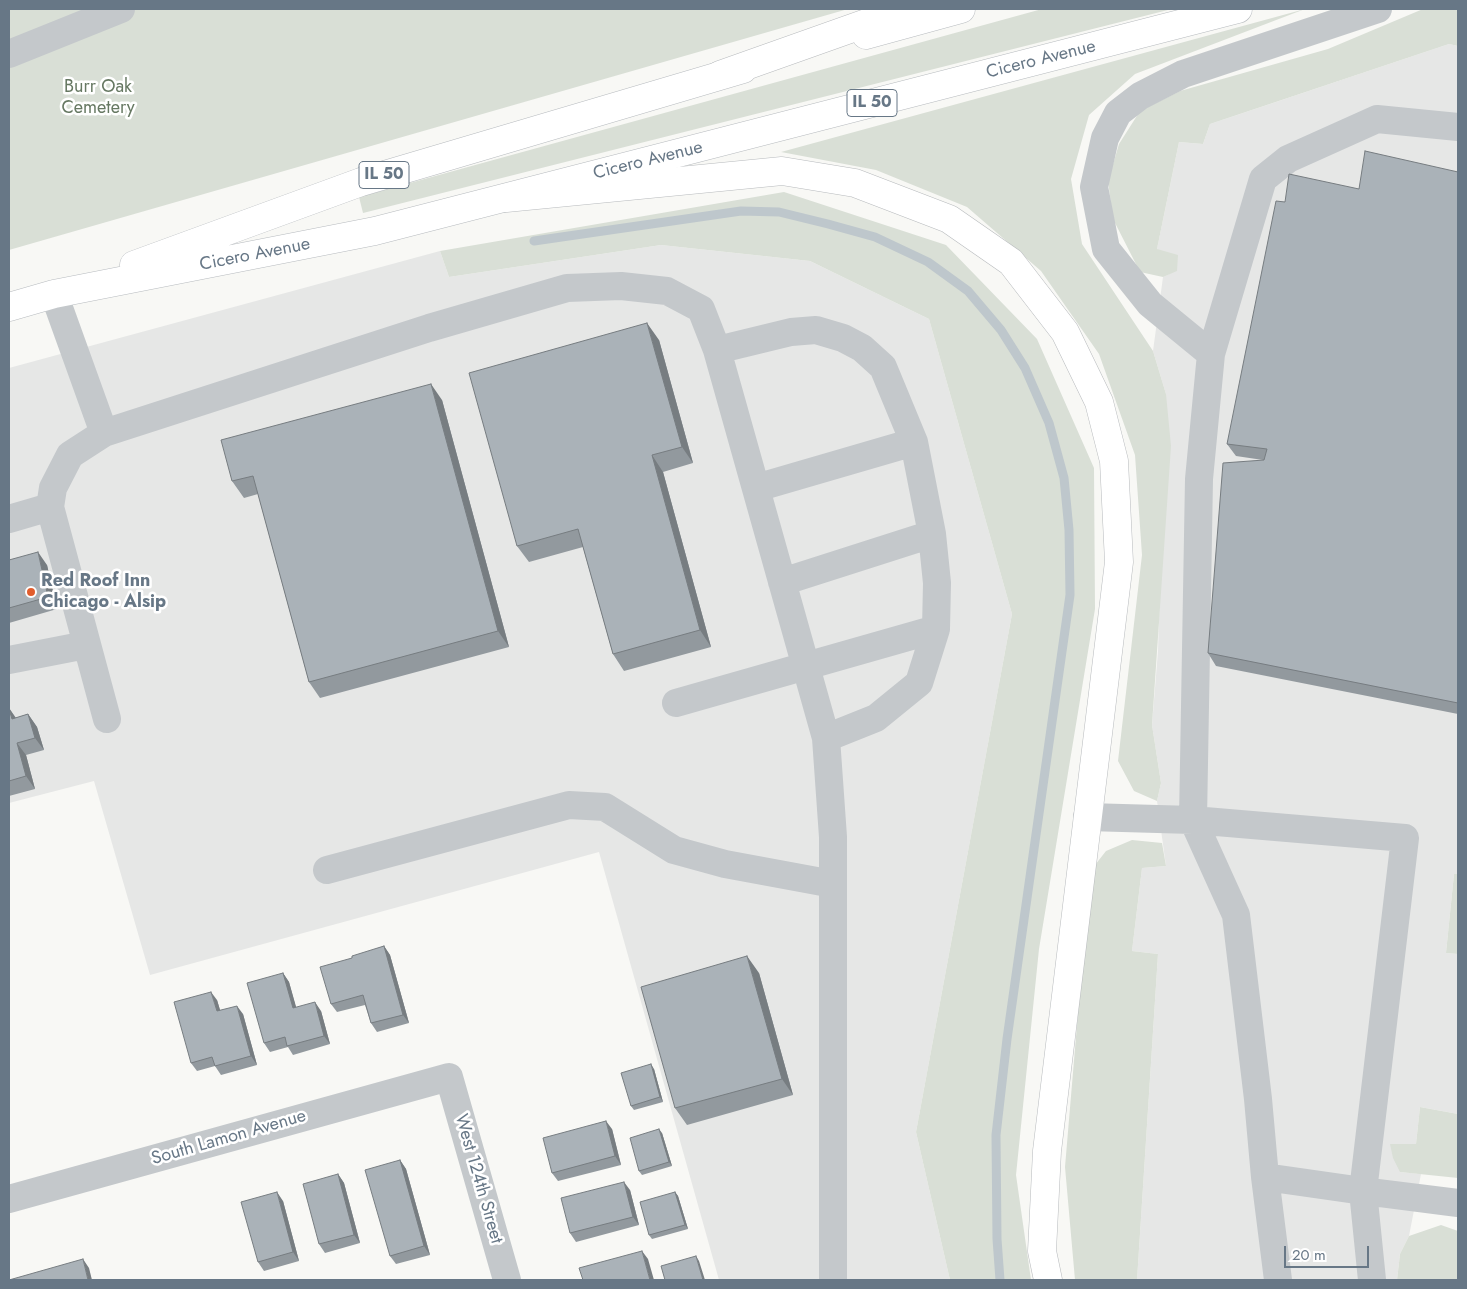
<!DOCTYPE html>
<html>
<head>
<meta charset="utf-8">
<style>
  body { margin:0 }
  #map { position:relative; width:1467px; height:1289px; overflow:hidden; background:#f8f8f5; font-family:Jost,sans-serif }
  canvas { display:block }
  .frame { position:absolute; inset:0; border:10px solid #677786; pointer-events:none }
  .scale { position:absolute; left:1284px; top:1246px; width:85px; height:22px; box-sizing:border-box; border:2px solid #677786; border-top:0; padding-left:6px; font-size:15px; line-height:18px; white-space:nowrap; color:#677786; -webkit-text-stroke:4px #fff; paint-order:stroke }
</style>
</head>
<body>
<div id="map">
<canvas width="1467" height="1289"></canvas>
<div class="frame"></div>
<div class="scale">20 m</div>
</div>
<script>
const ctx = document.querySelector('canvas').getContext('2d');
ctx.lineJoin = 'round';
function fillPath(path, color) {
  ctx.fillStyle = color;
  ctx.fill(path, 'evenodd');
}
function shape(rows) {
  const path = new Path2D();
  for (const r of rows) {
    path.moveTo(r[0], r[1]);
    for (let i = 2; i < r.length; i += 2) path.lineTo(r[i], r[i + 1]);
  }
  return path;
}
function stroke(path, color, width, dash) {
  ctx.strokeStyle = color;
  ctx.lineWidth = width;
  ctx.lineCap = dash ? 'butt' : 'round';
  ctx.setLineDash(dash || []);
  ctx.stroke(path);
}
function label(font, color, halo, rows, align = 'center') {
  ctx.font = font + ' Jost,sans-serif';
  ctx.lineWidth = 5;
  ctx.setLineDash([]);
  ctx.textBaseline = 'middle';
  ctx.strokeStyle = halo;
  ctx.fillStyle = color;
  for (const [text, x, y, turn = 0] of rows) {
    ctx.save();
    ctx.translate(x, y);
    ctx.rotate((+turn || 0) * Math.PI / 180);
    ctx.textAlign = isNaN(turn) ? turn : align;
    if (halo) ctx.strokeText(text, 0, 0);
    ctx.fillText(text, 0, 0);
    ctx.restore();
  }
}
const built = shape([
  [1449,44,1458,46,1458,874,1454,874,1446,953,1458,954,1458,1114,1420,1107,1416,1144,1400,1172,1421,1174,1409,1236,1400,1254,1397,1280,1137,1280,1158,954,1132,951,1142,868,1166,866,1157,801,1161,783,1152,725,1158,651,1166,394,1153,351,1163,277,1177,270,1157,249,1179,142,1203,144,1210,124],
  [661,245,810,261,929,319,1012,614,916,1132,950,1280,719,1280,599,852,150,975,94,781,9,803,9,368,440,251,449,277]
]);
const green = shape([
  [9,9,848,9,9,250],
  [1042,9,1172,9,363,213,359,197],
  [1305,9,1135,74,1089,115,1071,179,1082,244,1153,351,1166,394,1171,446,1152,725,1161,783,1157,801,1134,791,1118,761,1142,555,1135,455,1099,354,1041,271,967,207,876,170,781,152],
  [1423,9,1458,9,1458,46,1449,44,1210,124,1203,144,1179,142,1157,249,1178,255,1177,271,1163,277,1140,272,1113,219,1108,181,1119,144,1140,111,1180,91,1328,49],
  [784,192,946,245,1037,339,1094,468,1095,609,1039,949,1016,1175,1031,1280,950,1280,916,1132,1012,614,929,319,810,261,661,245,449,277,440,251],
  [1132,840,1162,843,1166,866,1142,868,1132,951,1158,954,1137,1280,1075,1280,1065,1167,1083,954,1095,865,1106,851],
  [1454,874,1458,874,1458,954,1446,953],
  [1420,1107,1458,1114,1458,1178,1400,1172,1393,1158,1390,1144,1416,1144],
  [1441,1225,1458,1231,1458,1280,1397,1280,1400,1254,1409,1236]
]);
const stream = shape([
  [534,241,741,211,779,212,828,224,875,237,928,262,968,291,1001,330,1025,368,1049,423,1064,478,1069,530,1070,595,1007,1039,996,1135,997,1239,1000,1280]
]);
const minor = shape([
  [9,54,121,9],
  [54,294,104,433,429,328,567,288,621,286,667,291,701,309,717,350,826,738,833,837,833,1280],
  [717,350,791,332,816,330,843,338,862,348,883,367,914,442,756,488],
  [1211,354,1150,304,1106,249,1094,187,1105,138,1118,113,1140,96,1183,74,1378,9],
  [104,433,70,455,53,488,50,507,107,719],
  [9,519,50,507],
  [782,582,932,534],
  [9,660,86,645],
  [676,703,936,629],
  [826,738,876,718,919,683,936,629,937,583,932,534,914,442],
  [1087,817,1193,820,1199,479,1211,354,1263,179,1288,159,1377,119,1458,127],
  [327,870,569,805,605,807,674,850,725,864,833,884],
  [1265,1177,1278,1280],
  [9,1199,449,1077,507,1280],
  [1372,1280,1363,1191,1405,838,1193,820,1236,915,1258,1099,1265,1177,1363,1191,1458,1203]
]);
const major = shape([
  [866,35,961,9],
  [134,265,361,182,743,69],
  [9,307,54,294,375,231,1238,9]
]);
const highway = shape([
  [720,75,906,9],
  [506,198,782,171,855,183,949,219,1011,262,1065,332,1099,402,1114,461,1119,562,1047,1151,1042,1251,1048,1280]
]);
const wall = shape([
  [1458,172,1458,714,1216,666,1208,653,1263,460,1236,456,1227,444,1285,202],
  [659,340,693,463,663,472,711,647,624,671,613,654,583,547,529,562,517,546],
  [442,400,509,647,320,698,309,682,258,494,244,498,232,481],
  [9,560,47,565,57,609,9,623],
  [9,708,16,718,28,714,37,727,44,750,26,755,35,789,9,796],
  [384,946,390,955,409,1023,377,1032,371,1023,365,1005,337,1012,331,1004,352,958],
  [283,973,289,982,296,1008,321,1011,330,1044,293,1055,288,1047,270,1052,264,1043],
  [759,973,793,1095,687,1125,675,1108],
  [217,1000,220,1010,243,1014,257,1065,221,1075,215,1066,197,1071,191,1063],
  [654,1069,663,1102,634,1110,631,1106],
  [612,1129,621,1165,558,1181,552,1173],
  [662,1133,672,1166,642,1175,639,1171],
  [400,1160,406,1169,430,1255,396,1264,390,1256],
  [338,1174,344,1183,360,1243,325,1253,319,1244],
  [630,1190,639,1225,576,1242,570,1233],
  [675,1192,678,1196,688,1229,652,1239,649,1235],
  [283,1201,299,1261,264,1271,258,1262]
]);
const shadedWall = shape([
  [647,323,659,340,693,463,682,447],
  [431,384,442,400,509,647,498,631],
  [652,455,663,472,711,647,700,630],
  [38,552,47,565,57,609,48,597],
  [9,708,17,720,12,719],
  [28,714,37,727,44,750,35,738],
  [17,743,26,755,35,789,26,776],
  [384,946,390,955,409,1023,403,1015],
  [747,956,759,973,793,1095,782,1079],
  [283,973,289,982,299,1017,293,1008],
  [211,992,217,1000,223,1020,217,1011],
  [315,1002,321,1011,330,1044,324,1036],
  [237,1006,243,1014,257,1065,251,1056],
  [651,1064,654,1069,663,1102,660,1097],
  [606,1121,612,1129,621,1165,615,1156],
  [659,1129,662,1133,672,1166,669,1162],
  [400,1160,406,1169,430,1255,424,1246],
  [338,1174,344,1183,360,1243,354,1235],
  [624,1182,630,1190,639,1225,633,1217],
  [277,1192,283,1201,299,1261,293,1252],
  [675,1192,678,1196,688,1229,685,1225],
  [642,1251,648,1259,654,1280,650,1280],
  [696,1256,699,1261,705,1280,703,1280],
  [83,1259,89,1268,92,1280,88,1280]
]);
const building = shape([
  [1365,151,1458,172,1458,703,1208,653,1223,463,1264,460,1267,449,1227,444,1276,201,1285,202,1289,174,1359,189,1365,151],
  [647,323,682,447,652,455,700,630,613,654,578,529,517,546,469,373,647,323],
  [431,384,498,631,309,682,253,476,232,481,221,440,431,384],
  [38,552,48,597,9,608,9,560,38,552],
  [9,709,12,719,28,714,35,738,17,743,26,776,9,781,9,709],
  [384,946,403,1015,371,1023,363,995,331,1004,320,967,352,958,352,956,384,946],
  [747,956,782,1079,675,1108,641,987,747,956],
  [283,973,293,1008,315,1002,324,1036,287,1046,285,1037,264,1043,247,983,283,973],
  [211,992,217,1011,237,1006,251,1056,215,1066,212,1057,191,1063,174,1002,211,992],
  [651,1064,660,1097,631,1106,621,1073,651,1064],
  [606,1121,615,1156,552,1173,543,1138,606,1121],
  [659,1129,669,1162,639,1171,630,1138,659,1129],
  [400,1160,424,1246,390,1256,365,1170,400,1160],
  [338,1174,354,1235,319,1244,303,1184,338,1174],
  [624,1182,633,1217,570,1233,561,1198,624,1182],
  [277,1192,293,1252,258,1262,241,1202,277,1192],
  [675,1192,685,1225,649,1235,640,1202,675,1192],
  [642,1251,650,1280,583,1280,579,1268,642,1251],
  [696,1256,703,1280,665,1280,661,1266,696,1256],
  [83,1259,88,1280,9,1280,83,1259]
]);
const markers = [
  [31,592,5,"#e15d2d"]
];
const shields = [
  [872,103,50],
  [384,175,50]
];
const shieldNames = [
  ["IL 50",872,103],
  ["IL 50",384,175]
];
const streetNames = [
  ["Cicero Avenue",1041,60,-14],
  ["Cicero Avenue",648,161,-14],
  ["Cicero Avenue",255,255,-11],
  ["South Lamon Avenue",229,1138,-16],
  ["West 124th Street",478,1179,74]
];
const parkNames = [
  ["Burr Oak",98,88],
  ["Cemetery",98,109]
];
const poiNames = [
  ["Red Roof Inn",41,582],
  ["Chicago - Alsip",41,603]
];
fillPath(built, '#e6e7e6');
fillPath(green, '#d9dfd6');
stroke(stream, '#bec7cc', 9);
stroke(major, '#b7bbbf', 29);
stroke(highway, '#b7babd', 29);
stroke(minor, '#c4c8cb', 28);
stroke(major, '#fff', 28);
stroke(highway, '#fff', 28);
fillPath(wall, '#92999e');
fillPath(shadedWall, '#777d81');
fillPath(building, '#aab2b8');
stroke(building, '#777d81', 1);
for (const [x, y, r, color] of markers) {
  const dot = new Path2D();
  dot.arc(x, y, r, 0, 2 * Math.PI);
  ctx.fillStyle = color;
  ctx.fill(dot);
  stroke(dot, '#fff', 2);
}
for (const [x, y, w] of shields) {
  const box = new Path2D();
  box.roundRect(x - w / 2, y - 13.5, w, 27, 4);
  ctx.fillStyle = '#fff';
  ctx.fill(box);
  stroke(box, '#677786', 1);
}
label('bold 16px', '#677786', null, shieldNames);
label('18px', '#677786', '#fff', streetNames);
label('18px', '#667862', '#fff', parkNames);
label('bold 18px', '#677786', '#fff', poiNames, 'left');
</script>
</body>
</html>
